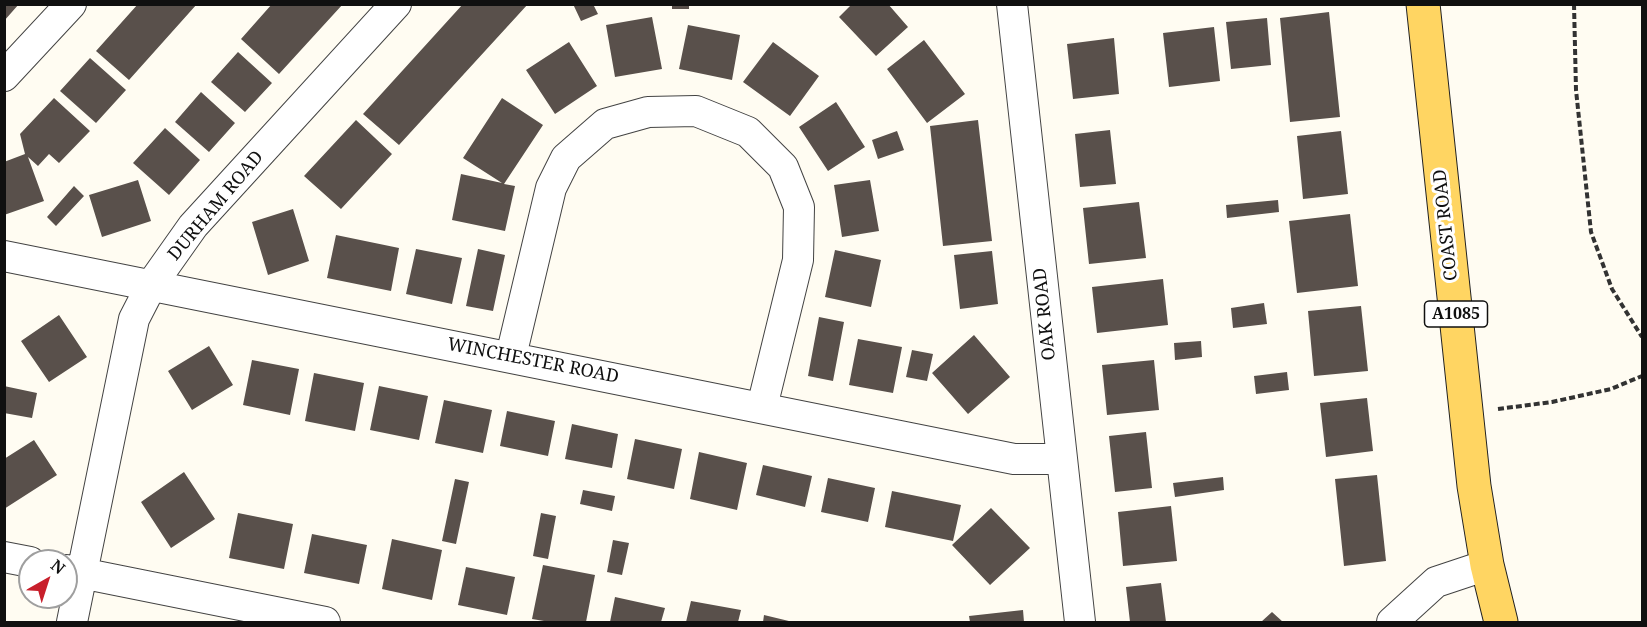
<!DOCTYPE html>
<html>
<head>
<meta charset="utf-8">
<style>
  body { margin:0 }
  #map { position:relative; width:1647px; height:627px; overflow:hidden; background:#fffcf2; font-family:"Noto Serif",serif }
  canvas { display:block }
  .frame { position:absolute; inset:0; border:6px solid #101010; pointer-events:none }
  .north { position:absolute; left:18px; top:549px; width:60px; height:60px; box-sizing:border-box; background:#fff; border:2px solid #9f9f9f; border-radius:50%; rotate:39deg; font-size:16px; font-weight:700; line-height:24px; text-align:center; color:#101010 }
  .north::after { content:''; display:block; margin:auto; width:21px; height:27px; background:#c81f2b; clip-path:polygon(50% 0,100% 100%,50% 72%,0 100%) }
</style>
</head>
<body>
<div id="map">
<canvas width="1647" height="627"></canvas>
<div class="frame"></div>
<div class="north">N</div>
</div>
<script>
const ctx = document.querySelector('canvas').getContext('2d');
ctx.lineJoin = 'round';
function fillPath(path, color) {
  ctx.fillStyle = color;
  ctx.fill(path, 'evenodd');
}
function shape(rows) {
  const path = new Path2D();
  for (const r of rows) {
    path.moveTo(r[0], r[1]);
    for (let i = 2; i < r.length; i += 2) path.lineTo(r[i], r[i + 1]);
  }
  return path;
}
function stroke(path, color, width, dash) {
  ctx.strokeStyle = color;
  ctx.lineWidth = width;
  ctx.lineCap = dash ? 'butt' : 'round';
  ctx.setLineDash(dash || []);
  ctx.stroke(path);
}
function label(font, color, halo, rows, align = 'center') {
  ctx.font = font + ' "Noto Serif",serif';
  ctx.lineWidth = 6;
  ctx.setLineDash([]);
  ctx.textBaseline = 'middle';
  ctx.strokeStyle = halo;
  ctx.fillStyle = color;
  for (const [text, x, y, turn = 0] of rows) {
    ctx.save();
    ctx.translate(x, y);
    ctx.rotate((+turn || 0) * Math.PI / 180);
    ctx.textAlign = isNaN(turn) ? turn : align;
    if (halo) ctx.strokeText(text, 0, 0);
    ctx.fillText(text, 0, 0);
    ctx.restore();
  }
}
const building = shape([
  [4,4,19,4,4,21],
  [138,4,197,4,129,80,96,51],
  [272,4,343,4,279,74,241,39],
  [463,4,528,4,399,145,363,114],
  [573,4,593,4,598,14,581,21],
  [672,4,689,4,689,9,672,9],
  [852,4,888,4,908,27,876,56,839,17],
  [1329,12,1340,117,1290,122,1280,18],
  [652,17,662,69,615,77,606,25],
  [1267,18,1271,65,1231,69,1226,22],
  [688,25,740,35,732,80,679,69],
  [1214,27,1220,81,1169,87,1163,33],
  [1114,38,1119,94,1073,99,1067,44],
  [924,40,965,94,927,123,887,69],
  [569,42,597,86,555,114,526,70],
  [773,42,819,76,790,116,743,82],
  [238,52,272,83,245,112,211,82],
  [90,58,126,90,96,123,60,91],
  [201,92,235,123,209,152,175,122],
  [54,98,90,131,59,163,49,154,38,166,28,157,44,201,4,215,4,162,25,154,20,134],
  [502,98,543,125,504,184,515,186,505,231,452,220,461,174,502,183,463,158],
  [836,102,865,147,828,171,799,127],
  [356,120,392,154,341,209,304,176],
  [978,120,992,241,943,246,930,126],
  [165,128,200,160,169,195,133,163],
  [1110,130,1116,184,1080,187,1075,134],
  [897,131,904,150,878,159,872,140],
  [1341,131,1348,194,1303,199,1297,136],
  [138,180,151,221,102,237,89,195],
  [870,180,879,231,842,237,834,185],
  [74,186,84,196,56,226,47,217],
  [1278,200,1279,212,1227,218,1226,205],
  [1139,202,1146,258,1089,264,1083,208],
  [293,209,309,261,268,275,252,222],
  [1350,214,1358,286,1297,293,1289,221],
  [336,235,399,248,391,291,327,278],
  [416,249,462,258,452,304,406,294],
  [478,249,505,255,493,311,466,306],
  [835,250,881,260,871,307,825,297],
  [992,251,998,304,960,309,954,255],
  [1163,279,1168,325,1097,333,1092,287],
  [1264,303,1267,324,1233,328,1231,308],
  [1361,306,1368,371,1314,376,1308,311],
  [59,315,87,357,49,382,21,341],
  [819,317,844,322,833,381,808,376],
  [974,335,1010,377,968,414,932,373],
  [858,339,902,347,893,393,849,385],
  [1201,341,1202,357,1175,360,1174,343],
  [209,346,233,385,192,410,168,371],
  [912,350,933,354,927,381,906,377],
  [252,360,299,369,290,415,243,405],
  [1154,360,1159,410,1107,415,1102,365],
  [1287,372,1289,390,1256,394,1254,376],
  [314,373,364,383,355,431,305,421],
  [4,386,37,393,32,418,4,413],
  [379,386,428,396,419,440,370,430],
  [1367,398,1373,451,1326,457,1320,403],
  [444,400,492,410,483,453,435,443],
  [507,411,555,421,548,456,500,446],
  [572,424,618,434,612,468,565,459],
  [1146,432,1152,488,1115,492,1109,436],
  [635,439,682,449,674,489,627,479],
  [34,440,57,475,4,509,4,459],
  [699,452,747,463,737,510,690,499],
  [763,465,812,476,805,507,756,495],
  [184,472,215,519,171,548,141,502],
  [1377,475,1386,561,1344,566,1335,479],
  [1223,477,1224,490,1175,497,1173,483],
  [828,478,875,488,868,522,821,512],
  [455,479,469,482,456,544,442,541],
  [583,490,615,496,612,511,580,504],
  [892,491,961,505,953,541,885,527],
  [1171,506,1177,561,1123,566,1118,512],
  [991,508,1030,548,990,585,952,545],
  [238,513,293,524,284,569,229,558],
  [541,513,556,516,548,559,533,556],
  [312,534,367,545,359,584,304,573],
  [392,539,442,550,432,600,382,589],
  [613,540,629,543,622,575,607,572],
  [543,565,595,575,586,622,550,622,532,619],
  [466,567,515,577,507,615,458,605],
  [1161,583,1166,622,1130,622,1126,587],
  [615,597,665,608,661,622,610,622],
  [691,601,741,610,738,622,686,622],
  [1023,610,1024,622,970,622,969,616],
  [1272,612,1283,622,1261,622],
  [764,615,793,622,763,622]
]);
const path = shape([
  [1574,4,1576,90,1591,232,1612,289,1642,337],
  [1498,409,1552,402,1611,389,1642,376]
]);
const street = shape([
  [1012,4,1080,622],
  [4,76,71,4],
  [4,256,1014,459,1061,459],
  [511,356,551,188,566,158,605,124,648,112,696,111,748,132,783,167,799,207,798,260,762,407],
  [4,557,30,562],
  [66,570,325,622],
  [72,622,134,319,152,284,193,226,396,4],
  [1392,622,1436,582,1487,565]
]);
const primary = shape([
  [1423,4,1474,486,1487,565,1501,622]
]);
const shields = [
  [1456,314,63]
];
const shieldNames = [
  ["A1085",1456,314]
];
const streetNames = [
  ["DURHAM ROAD",216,206,-50],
  ["COAST ROAD",1446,225,-96],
  ["OAK ROAD",1045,314,-96],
  ["WINCHESTER ROAD",533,361,11]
];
fillPath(building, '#59504b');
stroke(street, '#434343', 32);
stroke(primary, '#212121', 35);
stroke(path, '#323232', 4, [6, 3]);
stroke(street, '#fff', 30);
stroke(primary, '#ffd562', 33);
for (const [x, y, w] of shields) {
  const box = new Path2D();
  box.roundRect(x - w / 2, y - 13, w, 26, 4.5);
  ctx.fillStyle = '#fff';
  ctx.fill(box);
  stroke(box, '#101010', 1.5);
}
label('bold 16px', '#101010', null, shieldNames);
label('18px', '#101010', '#fff', streetNames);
</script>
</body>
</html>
